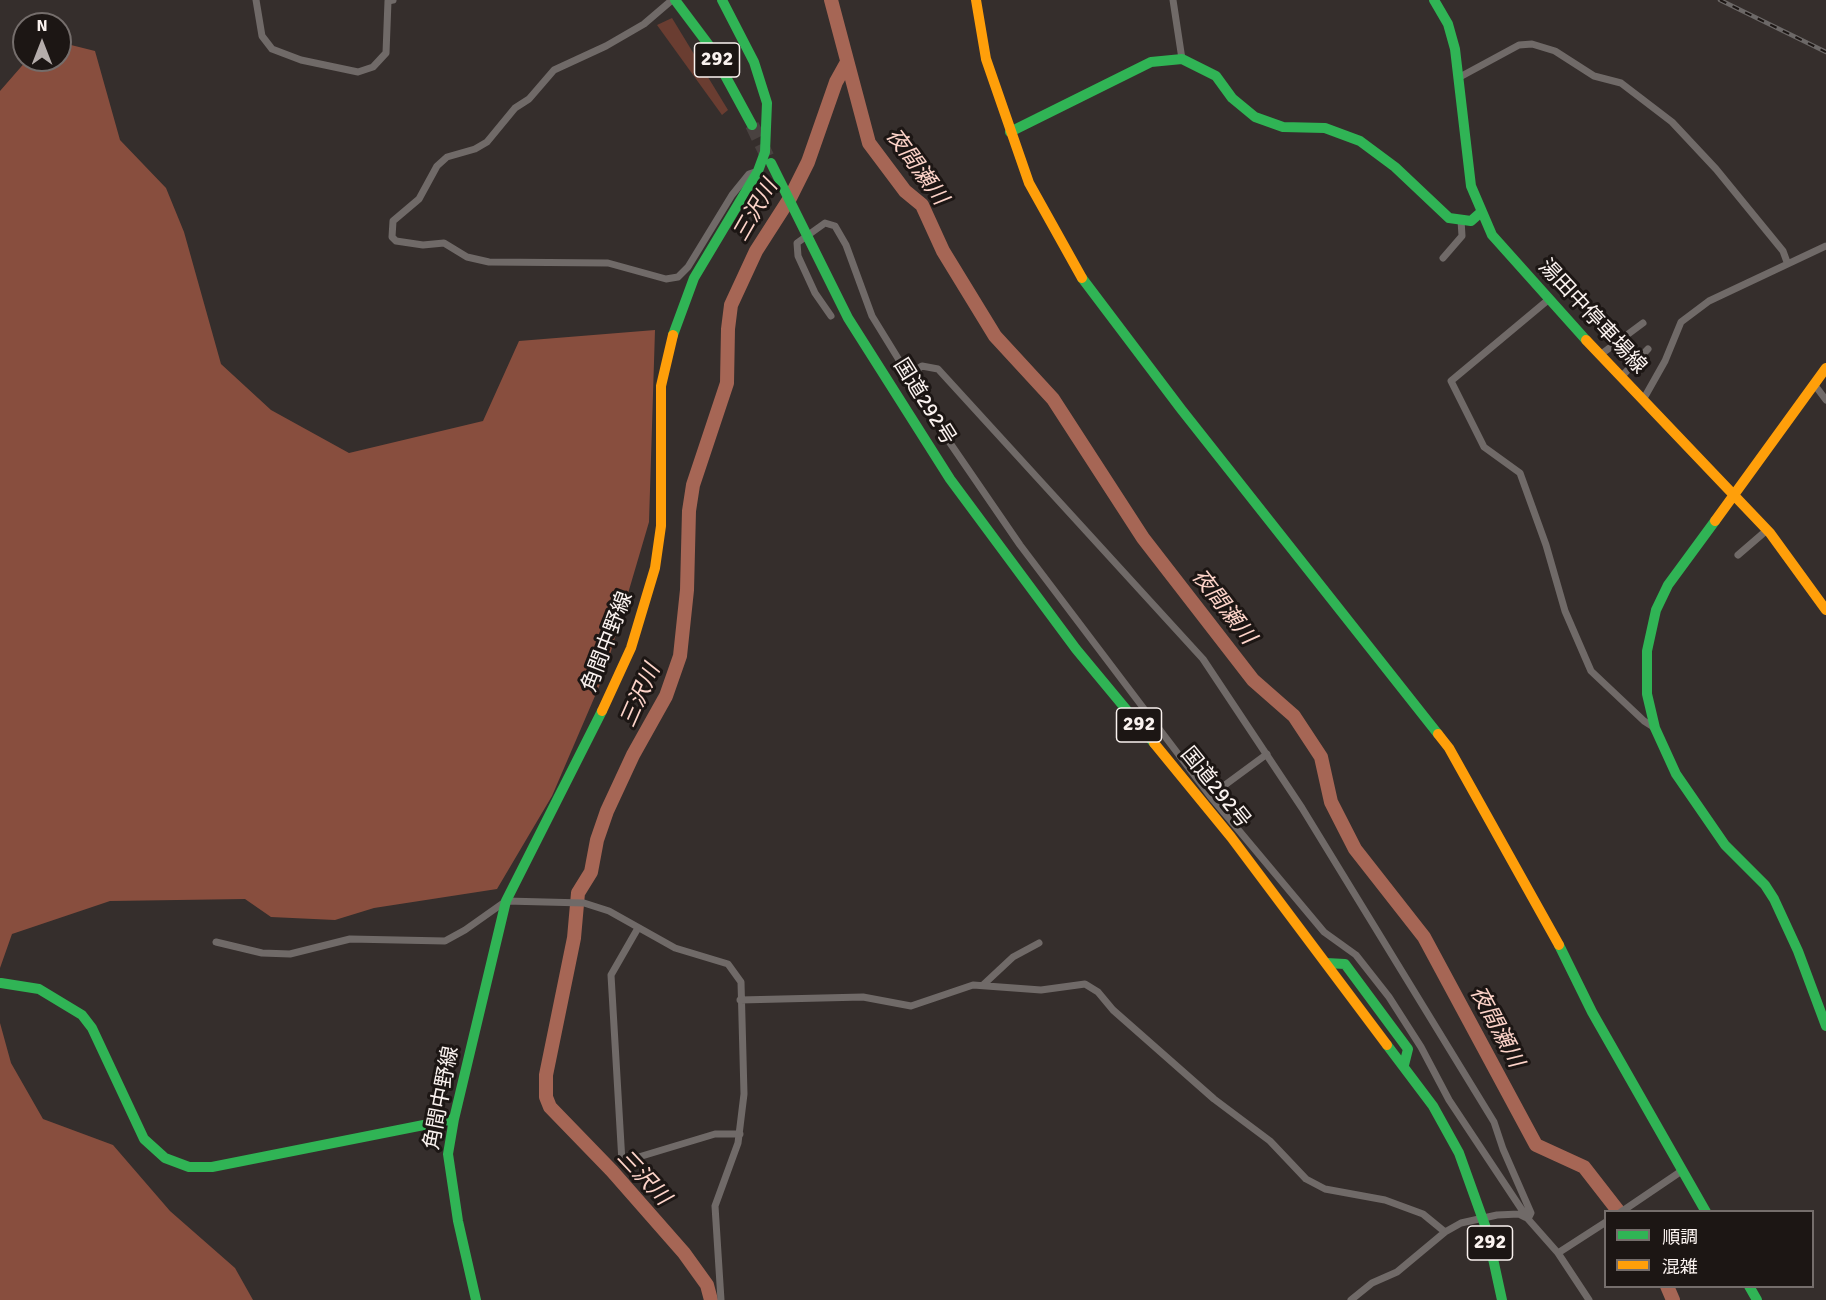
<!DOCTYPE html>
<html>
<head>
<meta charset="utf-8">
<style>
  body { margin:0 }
  #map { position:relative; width:1826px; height:1300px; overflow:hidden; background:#352e2c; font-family:Signika,"Noto Sans JP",sans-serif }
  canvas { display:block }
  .legend { position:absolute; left:1604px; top:1210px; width:210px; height:78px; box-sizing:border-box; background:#1c1614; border:2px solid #756e6c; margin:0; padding:8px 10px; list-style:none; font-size:18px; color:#faf2ef }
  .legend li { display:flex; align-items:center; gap:12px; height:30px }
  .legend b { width:30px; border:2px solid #756e6c }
  .north { position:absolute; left:12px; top:12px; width:60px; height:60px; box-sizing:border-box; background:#1c1614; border:2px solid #756e6c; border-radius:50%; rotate:0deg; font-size:16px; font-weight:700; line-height:24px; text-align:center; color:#faf2ef }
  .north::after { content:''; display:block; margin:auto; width:21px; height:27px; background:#b5adab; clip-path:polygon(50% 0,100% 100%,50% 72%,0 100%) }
</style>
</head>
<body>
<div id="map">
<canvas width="1826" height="1300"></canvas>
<ul class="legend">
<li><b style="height:8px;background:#30b455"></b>順調</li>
<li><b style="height:8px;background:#ff9f0a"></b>混雑</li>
</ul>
<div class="north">N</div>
</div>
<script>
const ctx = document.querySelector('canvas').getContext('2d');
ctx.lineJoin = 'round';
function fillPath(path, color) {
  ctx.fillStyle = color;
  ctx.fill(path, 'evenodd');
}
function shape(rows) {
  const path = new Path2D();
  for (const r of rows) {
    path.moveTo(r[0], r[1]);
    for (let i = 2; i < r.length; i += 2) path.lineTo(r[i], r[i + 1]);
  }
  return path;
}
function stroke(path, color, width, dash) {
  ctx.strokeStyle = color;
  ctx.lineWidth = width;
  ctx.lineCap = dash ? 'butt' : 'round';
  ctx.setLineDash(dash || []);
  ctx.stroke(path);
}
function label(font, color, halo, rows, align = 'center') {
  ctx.font = font + ' Signika,"Noto Sans JP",sans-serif';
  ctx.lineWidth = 6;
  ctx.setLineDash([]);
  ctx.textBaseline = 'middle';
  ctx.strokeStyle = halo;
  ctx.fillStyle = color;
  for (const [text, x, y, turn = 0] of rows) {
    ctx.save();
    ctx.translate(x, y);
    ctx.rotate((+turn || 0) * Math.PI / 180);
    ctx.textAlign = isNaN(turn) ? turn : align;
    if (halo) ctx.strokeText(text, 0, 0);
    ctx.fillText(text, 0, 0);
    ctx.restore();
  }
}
const green = shape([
  [672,18,728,110,722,115,657,25]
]);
const forest = shape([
  [60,45,71,45,95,51,120,140,166,188,184,232,221,364,271,410,349,453,483,421,519,341,655,330,649,522,604,675,552,796,497,889,374,908,335,920,271,917,245,899,110,901,12,934,0,968,0,91,27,60,60,60],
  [0,1023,11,1063,43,1119,113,1145,170,1211,235,1268,253,1300,0,1300]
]);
const river = shape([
  [831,0,869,143,905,191,922,205,943,251,995,336,1053,399,1143,538,1253,680,1294,716,1321,757,1331,802,1355,849,1424,937,1536,1145,1584,1167,1619,1212],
  [1667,1286,1673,1300],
  [711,1300,707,1285,684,1253,612,1171,550,1107,546,1097,546,1075,574,938,578,893,591,872,597,840,607,811,633,755,666,696,680,656,687,590,689,511,693,485,727,383,728,329,731,305,756,251,790,198,808,162,836,82,846,64]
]);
const highwayTunnel = shape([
  [752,125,768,158]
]);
const street = shape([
  [256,0,262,36,272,49,301,60,358,72,373,67,386,53,388,1,393,0],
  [672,0,644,24,606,46,554,70,529,99,515,108,487,142,475,149,447,157,437,166,419,199,393,221,392,237,396,241,423,245,444,243,467,257,489,262,608,263,666,279,678,277,688,267,732,195,749,174,758,171],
  [1173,0,1182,59],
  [1458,78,1519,45,1532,44,1555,51,1594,76,1621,83,1672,122,1716,169,1783,251,1787,262],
  [1443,258,1462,236,1461,220],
  [1548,300,1451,381,1484,447,1520,473,1546,545,1565,611,1591,671,1644,721,1655,728],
  [831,316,815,293,798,256,797,243,825,223,835,226,846,245,872,316,950,443,1020,545,1210,796,1324,932,1356,955,1389,997,1421,1047,1449,1100,1528,1219,1558,1253,1589,1300],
  [1600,355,1643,323],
  [908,375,922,366,938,369,1203,659,1302,808,1494,1122,1503,1149,1531,1213,1528,1219],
  [1621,377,1648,349],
  [1814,384,1826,400],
  [1643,400,1665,361,1681,322,1709,301,1826,246],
  [1738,555,1767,530],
  [1210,796,1267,754],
  [638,928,611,975,622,1162,715,1134,740,1134],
  [216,942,262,953,290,954,350,939,445,941,465,930,506,901,584,903,609,911,675,948,728,964,741,982,744,1094,738,1143,715,1206,721,1300],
  [983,985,1013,957,1039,943],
  [740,1000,863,997,911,1006,973,985,1041,990,1085,984,1098,992,1113,1010,1214,1099,1270,1141,1306,1179,1325,1189,1385,1200,1423,1214,1445,1232],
  [1621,1212,1683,1170],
  [1558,1253,1606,1222],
  [1351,1300,1372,1283,1397,1272,1445,1232,1461,1223,1497,1215,1519,1214,1525,1217]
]);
const fast = shape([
  [675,0,708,44,752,125],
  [1434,0,1448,24,1455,49,1471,186,1492,235,1586,340],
  [1010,132,1151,62,1182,59,1216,76,1232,98,1255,117,1283,127,1325,128,1360,141,1395,167,1449,218,1471,221,1480,213],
  [771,163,848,318,950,479,1076,649,1154,743],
  [1082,278,1181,409,1438,734],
  [673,335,694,278,758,171,765,152,767,103,754,62,722,0],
  [1715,521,1668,585,1656,610,1647,651,1647,694,1655,728,1676,774,1725,845,1765,885,1774,899,1798,951,1826,1026],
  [1559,945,1592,1012,1706,1212],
  [1326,963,1345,964,1408,1049,1404,1065],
  [1,983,39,989,82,1015,92,1028,144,1139,165,1158,189,1167,212,1167,454,1119],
  [1387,1045,1433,1106,1459,1153,1487,1231,1502,1300],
  [1749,1286,1757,1300],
  [476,1300,458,1221,448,1154,454,1119,506,901,602,711]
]);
const slow = shape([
  [976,0,986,59,1029,183,1082,278],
  [1586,340,1770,533,1826,610],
  [1715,521,1826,368],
  [602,711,631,648,655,568,661,526,661,386,673,335],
  [1438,734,1449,748,1559,945],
  [1154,743,1231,837,1387,1045]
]);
const rail = shape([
  [1720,0,1826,52]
]);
const shields = [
  [717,60,45],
  [1139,725,45],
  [1490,1243,45]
];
const shieldNames = [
  ["292",717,60],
  ["292",1139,725],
  ["292",1490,1243]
];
const streetNames = [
  ["湯田中停車場線",1592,317,47],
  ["国道292号",924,402,58],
  ["角間中野線",608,642,-69],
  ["国道292号",1215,788,51],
  ["角間中野線",442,1098,-79]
];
const waterNames = [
  ["夜間瀬川",916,167,54],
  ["三沢川",756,211,-60],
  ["夜間瀬川",1223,607,52],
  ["三沢川",641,696,-66],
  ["夜間瀬川",1496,1027,62],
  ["三沢川",643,1178,47]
];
fillPath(green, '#6a3d31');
fillPath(forest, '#884e3e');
stroke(river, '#a66655', 14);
stroke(highwayTunnel, '#494240', 14, [14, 7]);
stroke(street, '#706a68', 7);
stroke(fast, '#30b455', 10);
stroke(slow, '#ff9f0a', 10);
stroke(rail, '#6c6867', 4.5);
stroke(rail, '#1c1614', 2, [7]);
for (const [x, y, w] of shields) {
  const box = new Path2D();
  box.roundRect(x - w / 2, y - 17, w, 34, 4.5);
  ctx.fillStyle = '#1c1614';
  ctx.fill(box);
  stroke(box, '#faf2ef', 1.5);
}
label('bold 20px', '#faf2ef', null, shieldNames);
label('21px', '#faf2ef', '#1c1614', streetNames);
label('italic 22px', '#fed4c9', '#1c1614', waterNames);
</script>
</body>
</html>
